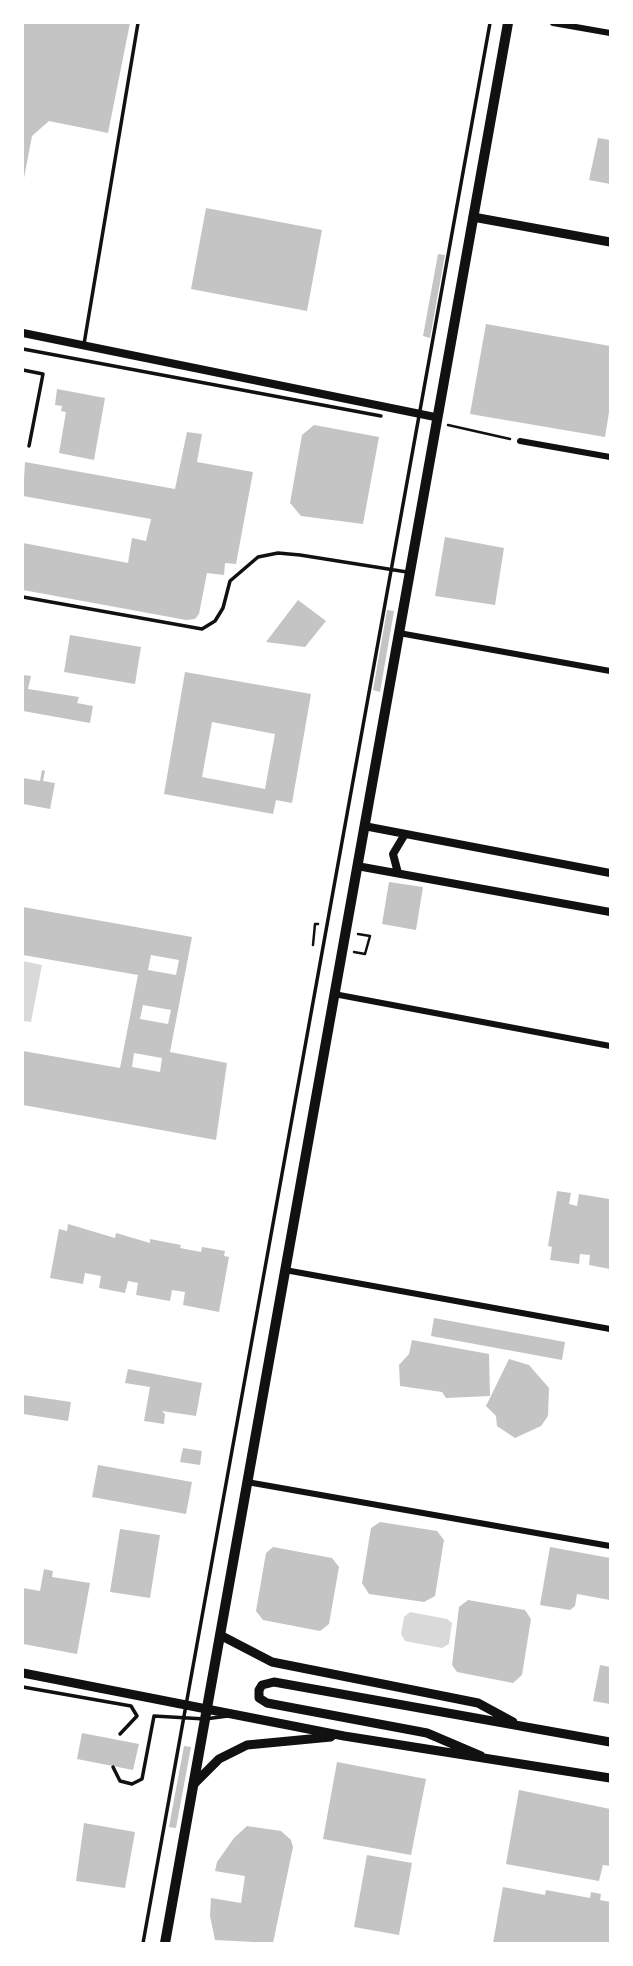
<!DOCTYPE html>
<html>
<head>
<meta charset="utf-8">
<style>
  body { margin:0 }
  #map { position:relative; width:633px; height:1966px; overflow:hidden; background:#fff; font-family:Lora,serif }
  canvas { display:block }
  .frame { position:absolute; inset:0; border:24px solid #fff; pointer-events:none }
</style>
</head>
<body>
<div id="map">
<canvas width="633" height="1966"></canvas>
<div class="frame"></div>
</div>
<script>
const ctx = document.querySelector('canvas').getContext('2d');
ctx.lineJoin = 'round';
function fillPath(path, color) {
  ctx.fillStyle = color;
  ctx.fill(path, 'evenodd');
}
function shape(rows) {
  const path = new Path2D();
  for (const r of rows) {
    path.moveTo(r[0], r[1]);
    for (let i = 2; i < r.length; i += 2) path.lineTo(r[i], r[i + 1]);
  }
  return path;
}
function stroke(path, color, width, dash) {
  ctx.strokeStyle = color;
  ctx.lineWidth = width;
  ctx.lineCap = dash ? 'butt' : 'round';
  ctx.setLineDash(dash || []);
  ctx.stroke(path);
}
const water = shape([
  [23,961,42,965,31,1022,23,1021],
  [410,1612,447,1619,452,1623,449,1644,442,1648,405,1641,401,1634,404,1617]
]);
const building = shape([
  [23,23,130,23,108,133,49,121,32,136,24,178],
  [598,138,610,140,610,184,589,180],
  [206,208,322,230,307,311,191,289],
  [438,254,445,255,430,338,423,336],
  [486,324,610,346,610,406,605,437,470,414],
  [57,389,105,398,94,460,59,453,66,412,61,411,62,406,55,405],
  [314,425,379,437,363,524,301,516,290,503,302,435],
  [187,432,202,434,197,462,253,472,236,564,225,563,224,575,207,573,199,614,195,619,186,620,23,590,23,543,128,563,132,538,146,541,151,519,23,496,25,462,175,489],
  [445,537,504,548,495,605,435,596],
  [298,600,326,621,305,647,266,642],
  [387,610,394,611,380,692,373,690],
  [70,635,141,647,135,684,64,672],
  [185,672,311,694,292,803,276,800,273,814,164,794],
  [212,722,275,734,265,789,202,777],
  [23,675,31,676,28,689,79,697,77,703,93,706,90,723,23,711],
  [42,770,45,771,43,781,55,783,50,809,23,804,23,778,40,781],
  [389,882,423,887,416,930,382,924],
  [23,907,192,937,170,1052,227,1063,216,1140,23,1105,23,1051,120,1068,138,975,23,955],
  [151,955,179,960,176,975,148,970],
  [143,1005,171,1010,168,1024,140,1019],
  [134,1053,162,1058,160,1072,132,1067],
  [557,1191,571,1193,569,1204,577,1206,579,1194,609,1199,610,1269,589,1265,590,1255,580,1254,579,1264,550,1260,552,1247,548,1246],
  [68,1224,115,1238,116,1233,150,1243,150,1239,181,1245,180,1248,201,1252,202,1247,225,1251,224,1256,229,1257,219,1312,183,1305,185,1292,172,1290,170,1301,136,1295,138,1283,128,1281,125,1293,99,1288,101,1276,85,1273,83,1284,50,1278,59,1229,67,1231],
  [434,1318,565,1342,562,1360,431,1336],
  [412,1340,489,1354,490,1396,446,1398,442,1392,400,1386,399,1365,409,1354],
  [509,1359,529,1365,549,1388,548,1416,541,1426,515,1438,497,1426,496,1416,486,1406],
  [128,1369,202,1383,196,1416,162,1411,165,1414,164,1424,144,1421,150,1387,125,1383],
  [23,1395,71,1402,68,1421,23,1414],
  [183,1448,202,1451,200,1465,180,1462],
  [98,1465,192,1482,186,1514,92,1497],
  [380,1522,437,1531,444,1540,435,1596,424,1602,369,1594,362,1583,371,1528],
  [120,1529,160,1535,150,1598,110,1592],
  [273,1547,332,1558,339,1567,329,1624,320,1631,263,1620,256,1611,266,1553],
  [550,1547,610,1558,610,1600,577,1594,575,1606,570,1610,540,1605],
  [44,1569,53,1571,52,1577,90,1583,77,1654,23,1644,23,1588,40,1591],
  [468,1600,525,1610,531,1619,522,1675,513,1683,457,1672,452,1665,459,1607],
  [600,1665,610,1667,610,1704,593,1701],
  [82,1733,139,1744,133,1770,77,1759],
  [184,1746,191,1747,176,1828,169,1827],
  [337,1762,426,1779,411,1855,323,1839],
  [519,1790,610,1809,610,1866,603,1865,599,1881,506,1864],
  [84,1823,135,1832,125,1888,76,1881],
  [247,1826,281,1831,291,1840,293,1847,273,1943,215,1940,210,1916,211,1898,241,1903,245,1876,215,1871,217,1862,234,1838],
  [367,1855,412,1863,399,1935,354,1927],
  [503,1887,545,1895,546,1890,590,1898,591,1892,601,1894,600,1900,610,1902,610,1943,493,1943]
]);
const path = shape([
  [448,425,510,439],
  [313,945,315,924,318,924],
  [354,952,365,954,370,936,358,934]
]);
const service = shape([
  [84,344,138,23],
  [23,349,381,416],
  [23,370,43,374,29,446],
  [23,597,202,629,215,621,223,608,230,581,258,557,278,553,300,555,407,572],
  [23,1687,131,1706,137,1716,120,1734],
  [113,1767,120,1781,132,1784,142,1779,154,1716,205,1719,228,1716],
  [143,1943,490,23]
]);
const minor = shape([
  [553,23,610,33],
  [520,441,610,457],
  [399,633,610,671],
  [334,994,610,1046],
  [285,1270,610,1329],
  [247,1482,610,1546]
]);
const tertiary = shape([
  [23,333,435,417],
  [364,826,610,873],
  [357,866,610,912],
  [398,873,393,854,405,834]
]);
const secondary = shape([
  [473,217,610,242],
  [220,1635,272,1662,478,1703,513,1722],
  [23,1673,344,1736,610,1778],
  [481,1756,427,1733,267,1703,259,1698,259,1690,262,1685,274,1682,610,1742],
  [193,1785,219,1759,247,1745,331,1737]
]);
const primary = shape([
  [165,1943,508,23]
]);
fillPath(water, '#d9d9d9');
fillPath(building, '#c4c4c4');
stroke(path, '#111', 2.5);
stroke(service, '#111', 3.5);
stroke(minor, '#111', 6);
stroke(tertiary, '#111', 8);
stroke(secondary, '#111', 9);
stroke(primary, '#111', 10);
</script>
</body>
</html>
